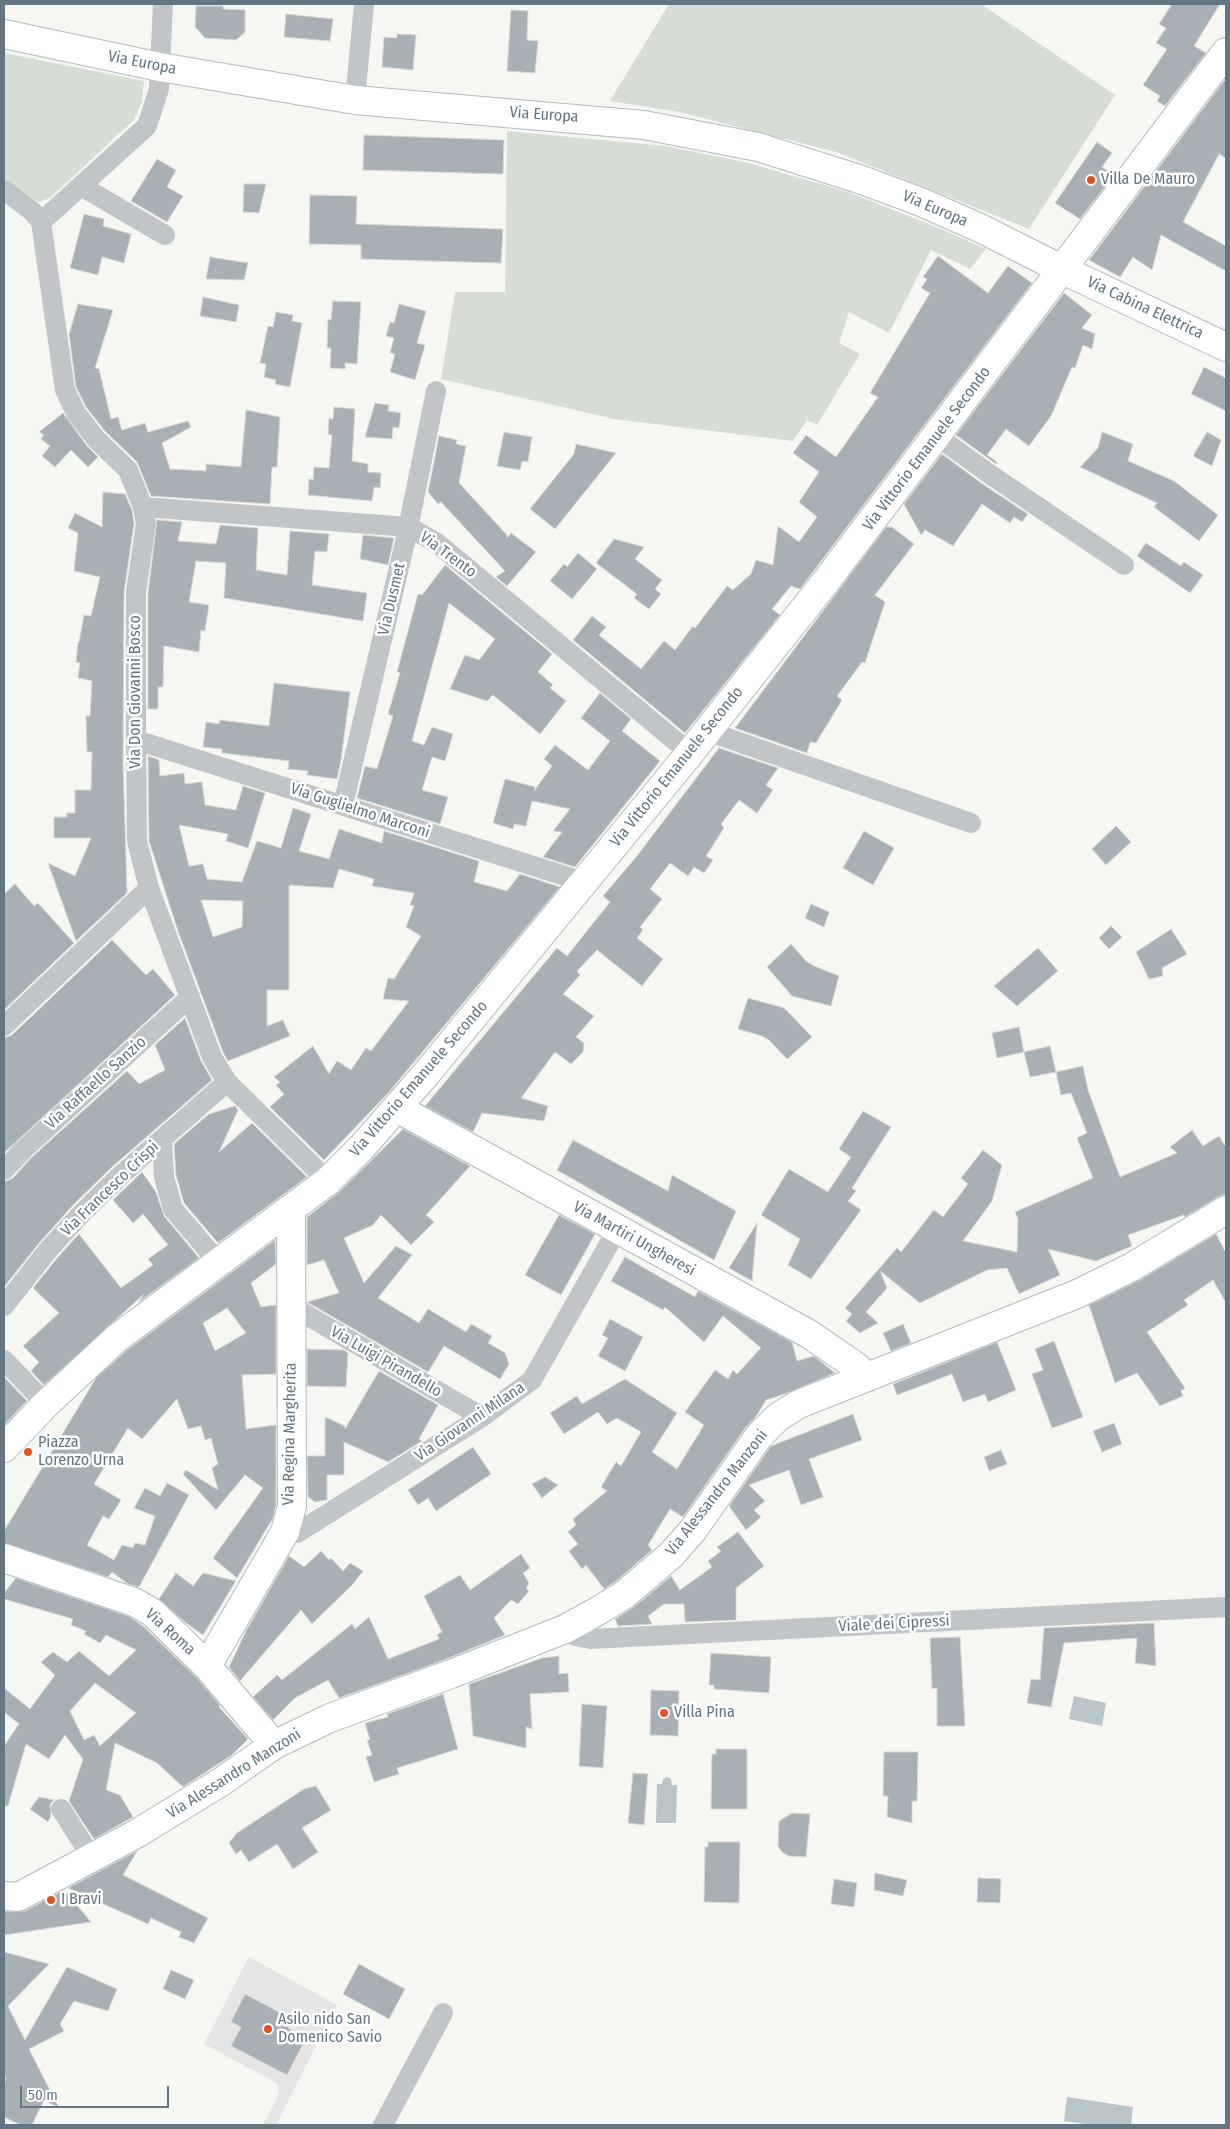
<!DOCTYPE html>
<html>
<head>
<meta charset="utf-8">
<style>
  body { margin:0 }
  #map { position:relative; width:1230px; height:2129px; overflow:hidden; background:#f6f6f3; font-family:"Fira Sans Condensed",sans-serif }
  canvas { display:block }
  .frame { position:absolute; inset:0; border:5px solid #657683; pointer-events:none }
  .scale { position:absolute; left:20px; top:2086px; width:149px; height:22px; box-sizing:border-box; border:2px solid #657683; border-top:0; padding-left:6px; font-size:15px; line-height:18px; white-space:nowrap; color:#657683; -webkit-text-stroke:4px #fff; paint-order:stroke }
</style>
</head>
<body>
<div id="map">
<canvas width="1230" height="2129"></canvas>
<div class="frame"></div>
<div class="scale">50 m</div>
</div>
<script>
const ctx = document.querySelector('canvas').getContext('2d');
ctx.lineJoin = 'round';
function fillPath(path, color) {
  ctx.fillStyle = color;
  ctx.fill(path, 'evenodd');
}
function shape(rows) {
  const path = new Path2D();
  for (const r of rows) {
    path.moveTo(r[0], r[1]);
    for (let i = 2; i < r.length; i += 2) path.lineTo(r[i], r[i + 1]);
  }
  return path;
}
function stroke(path, color, width, dash) {
  ctx.strokeStyle = color;
  ctx.lineWidth = width;
  ctx.lineCap = dash ? 'butt' : 'round';
  ctx.setLineDash(dash || []);
  ctx.stroke(path);
}
function label(font, color, halo, rows, align = 'center') {
  ctx.font = font + ' "Fira Sans Condensed",sans-serif';
  ctx.lineWidth = 5;
  ctx.setLineDash([]);
  ctx.textBaseline = 'middle';
  ctx.strokeStyle = halo;
  ctx.fillStyle = color;
  for (const [text, x, y, turn = 0] of rows) {
    ctx.save();
    ctx.translate(x, y);
    ctx.rotate((+turn || 0) * Math.PI / 180);
    ctx.textAlign = isNaN(turn) ? turn : align;
    if (halo) ctx.strokeText(text, 0, 0);
    ctx.fillText(text, 0, 0);
    ctx.restore();
  }
}
const built = shape([
  [249,1957,337,2005,276,2125,263,2125,279,2094,277,2083,204,2044]
]);
const green = shape([
  [669,4,981,4,1115,95,1029,229,836,152,679,112,610,101],
  [4,53,144,81,142,102,134,120,50,198,39,202,23,194,4,178],
  [507,131,666,146,749,163,848,192,934,226,986,249,970,269,931,250,889,333,849,312,839,343,860,354,817,425,807,420,793,441,614,419,441,379,455,292,505,292]
]);
const water = shape([
  [1074,1696,1106,1703,1102,1726,1069,1719],
  [667,1777,671,1779,672,1785,677,1785,676,1823,656,1823,657,1784,662,1784,663,1779],
  [1067,2097,1133,2107,1131,2125,1093,2125,1064,2121]
]);
const building = shape([
  [1172,4,1220,4,1194,46,1206,53,1165,106,1157,101,1160,96,1143,85,1167,49,1156,43,1166,28,1159,24,1172,4],
  [196,6,223,6,223,9,245,10,245,32,236,40,205,38,195,27,196,6],
  [511,10,528,11,527,40,538,41,535,73,507,71,511,10],
  [286,14,333,19,330,41,284,37,286,14],
  [397,34,416,35,413,70,382,67,384,37,397,38,397,34],
  [1226,78,1226,158,1219,154,1183,222,1226,246,1226,271,1161,235,1152,270,1133,257,1120,277,1089,260,1226,78],
  [364,135,504,140,503,174,363,170,364,135],
  [1097,142,1112,153,1102,167,1114,175,1080,219,1055,203,1097,142],
  [157,159,176,170,167,187,183,196,167,222,131,201,157,159],
  [244,184,266,184,259,213,243,212,244,184],
  [310,195,357,196,356,224,503,229,501,263,361,259,361,245,309,244,310,195],
  [84,214,104,219,103,226,131,234,124,263,102,257,98,275,70,268,84,214],
  [938,256,988,293,1008,266,1032,283,800,589,791,586,772,609,780,615,685,733,573,640,592,616,606,627,599,635,641,669,664,641,675,650,693,626,695,628,727,586,733,590,751,574,756,560,773,565,778,526,799,542,817,517,799,502,819,472,793,453,806,435,836,457,878,397,870,393,930,293,921,288,927,279,923,277,938,256],
  [210,257,248,263,244,280,206,279,210,257],
  [1064,293,1092,315,1082,328,1095,334,1092,349,1083,345,1075,368,1072,367,1051,416,1029,446,1006,429,987,455,997,462,996,464,956,435,1064,293],
  [203,297,239,305,236,322,200,316,203,297],
  [333,301,361,302,357,364,345,363,345,369,330,368,331,348,327,348,328,319,331,320,333,301],
  [78,304,113,310,95,368,99,369,111,419,118,417,122,430,145,423,148,432,188,421,191,427,162,443,170,469,206,471,206,464,241,467,246,410,280,417,277,467,272,467,270,504,151,496,137,462,105,431,86,407,76,387,69,334,78,304],
  [399,304,426,311,417,343,425,345,415,380,390,372,395,354,390,353,394,338,386,336,390,322,394,323,399,304],
  [276,312,293,315,292,321,302,323,290,387,275,384,276,380,264,377,266,364,260,363,268,326,273,327,276,312],
  [1204,367,1226,378,1226,411,1191,394,1204,367],
  [375,403,389,405,388,411,401,413,399,428,393,427,392,439,365,437,375,403],
  [334,407,355,409,352,461,368,464,368,472,381,473,380,488,374,487,372,501,308,495,309,479,313,480,314,467,329,468,332,435,328,434,329,418,333,419,334,407],
  [63,413,87,446,98,457,88,467,71,450,55,467,42,456,50,446,41,439,44,435,39,432,63,413],
  [504,432,532,437,528,462,522,461,520,470,497,466,504,432],
  [1102,432,1133,444,1128,461,1174,481,1218,515,1199,541,1154,507,1157,503,1080,467,1098,448,1102,432],
  [1207,432,1221,440,1212,466,1193,456,1207,432],
  [439,436,457,440,456,444,466,446,459,483,507,535,507,538,511,533,536,552,507,586,496,577,505,571,441,502,438,504,428,492,439,436],
  [576,444,616,453,555,529,530,509,574,454,576,444],
  [942,454,981,483,1028,514,1022,522,1014,517,1010,523,982,504,953,546,925,530,921,535,904,504,942,454],
  [103,492,125,494,132,510,134,524,124,592,123,762,127,893,76,941,48,863,75,876,91,838,54,838,54,817,67,817,67,813,75,813,75,790,91,790,92,752,87,752,86,716,90,716,92,681,78,678,80,663,76,662,78,642,79,642,84,615,91,616,100,577,74,571,78,533,68,528,75,513,102,527,103,492],
  [157,520,182,522,178,541,216,544,220,525,258,528,256,570,287,575,290,531,329,534,327,552,315,551,312,585,367,593,363,621,224,598,226,563,196,561,189,602,209,605,205,631,201,630,199,652,164,646,163,687,158,687,158,709,148,709,148,593,157,520],
  [886,527,892,527,914,544,875,595,885,602,865,663,862,662,837,696,842,700,816,743,810,742,807,753,735,728,886,527],
  [363,535,394,538,388,565,360,559,363,535],
  [614,539,644,547,635,559,662,580,655,589,661,594,649,609,634,598,637,594,596,563,614,539],
  [1146,543,1181,566,1184,562,1203,575,1190,593,1137,556,1146,543],
  [578,553,597,569,572,599,550,581,564,564,567,567,578,553],
  [445,565,552,654,538,672,553,685,550,688,566,701,540,734,493,695,487,701,450,689,465,655,479,660,495,639,449,603,412,741,424,745,432,727,453,734,445,761,432,757,422,790,448,797,440,824,357,798,365,766,377,769,393,716,388,714,400,673,397,672,418,594,422,595,445,565],
  [274,683,350,692,341,760,337,779,307,775,308,771,288,769,289,761,222,753,222,749,203,747,206,722,219,724,220,720,269,726,274,683],
  [600,693,631,719,622,731,660,761,575,867,543,857,562,832,553,831,570,809,532,801,526,826,514,824,513,829,493,823,505,779,535,787,534,791,552,766,544,759,555,745,588,770,610,741,581,718,600,693],
  [719,748,778,768,766,785,773,790,757,813,739,800,721,824,724,828,706,856,713,860,704,873,694,867,688,876,670,863,650,889,662,899,640,927,643,930,637,938,663,959,642,986,597,950,577,971,580,975,563,994,594,1016,576,1037,584,1043,583,1052,571,1064,555,1052,521,1098,548,1106,544,1121,482,1113,473,1132,425,1106,557,948,567,956,610,902,603,896,637,856,719,748],
  [148,756,159,760,160,776,184,773,185,784,202,782,205,805,236,810,243,786,265,793,248,848,226,841,228,834,179,825,189,866,203,864,207,879,242,882,257,841,281,848,293,808,311,814,299,851,329,859,339,829,382,843,384,831,479,861,474,882,507,891,520,874,560,887,389,1092,324,1160,270,1107,284,1094,276,1085,280,1082,274,1077,313,1046,329,1074,337,1061,351,1070,366,1048,371,1051,409,1001,383,999,388,978,394,979,421,936,406,927,414,906,410,905,414,893,372,886,374,879,339,869,333,888,289,885,289,990,267,990,267,1026,283,1020,290,1036,228,1061,223,1052,178,931,149,841,148,756],
  [201,900,243,901,242,927,213,937,201,900],
  [1116,826,1131,842,1106,865,1092,849,1116,826],
  [864,831,894,848,873,885,843,868,864,831],
  [15,884,34,906,38,903,74,943,4,1010,4,894,15,884],
  [811,904,829,912,824,927,805,918,811,904],
  [1111,926,1122,937,1109,949,1099,938,1111,926],
  [1171,929,1187,954,1162,968,1163,976,1149,979,1136,952,1171,929],
  [112,940,146,975,153,969,175,995,4,1153,4,1038,12,1035,112,940],
  [791,944,806,961,814,966,839,976,831,1006,792,996,767,967,791,944],
  [1038,948,1058,971,1017,1006,994,986,1038,948],
  [748,998,784,1008,812,1037,787,1059,769,1040,762,1036,738,1029,748,998],
  [185,1018,201,1061,212,1080,113,1166,75,1203,40,1242,4,1287,4,1182,13,1178,31,1158,127,1071,139,1084,165,1070,155,1045,185,1018],
  [1019,1027,1024,1052,997,1058,992,1033,1019,1027],
  [1050,1046,1056,1072,1030,1077,1024,1052,1050,1046],
  [1083,1066,1088,1090,1120,1177,1177,1153,1170,1147,1192,1130,1203,1146,1219,1136,1226,1147,1226,1194,1218,1197,1185,1217,1184,1215,1128,1235,1132,1246,1096,1261,1048,1249,1060,1275,1019,1294,1007,1268,987,1270,920,1303,880,1271,887,1288,866,1312,878,1323,860,1333,846,1321,852,1314,845,1308,897,1248,901,1252,934,1210,943,1217,968,1184,961,1178,983,1150,1002,1165,992,1201,963,1241,1017,1252,1018,1219,1015,1212,1093,1178,1077,1138,1087,1133,1071,1093,1061,1095,1056,1072,1083,1066],
  [235,1106,238,1110,219,1152,252,1123,307,1177,218,1243,184,1203,176,1175,174,1144,209,1114,235,1106],
  [863,1111,891,1127,852,1188,856,1191,848,1201,861,1210,811,1279,788,1265,800,1239,761,1215,789,1169,828,1192,851,1157,839,1149,863,1111],
  [403,1129,470,1166,426,1215,434,1222,411,1245,381,1215,373,1225,344,1238,364,1283,396,1246,412,1255,378,1298,419,1323,428,1309,466,1332,471,1324,492,1336,488,1343,505,1353,509,1364,500,1379,444,1346,428,1372,307,1302,339,1293,324,1260,307,1265,307,1217,339,1192,403,1129],
  [573,1140,668,1191,672,1175,736,1211,714,1260,557,1170,573,1140],
  [142,1172,156,1192,164,1216,199,1258,139,1302,144,1294,44,1385,31,1371,39,1362,23,1346,59,1313,33,1288,58,1257,79,1234,121,1288,153,1265,148,1259,168,1245,143,1214,133,1223,113,1200,142,1172],
  [559,1215,595,1234,561,1295,525,1275,559,1215],
  [757,1223,752,1281,729,1268,757,1223],
  [1216,1234,1226,1253,1226,1303,1213,1280,1184,1300,1188,1305,1147,1332,1185,1388,1181,1391,1183,1396,1160,1406,1137,1373,1115,1383,1089,1305,1140,1280,1216,1234],
  [275,1240,276,1264,251,1283,261,1307,276,1305,276,1374,242,1375,246,1429,276,1425,276,1505,273,1518,237,1578,213,1558,263,1488,245,1475,216,1510,183,1474,186,1470,218,1490,212,1468,218,1464,211,1438,205,1440,201,1426,188,1429,177,1399,142,1439,128,1428,94,1484,121,1500,109,1519,103,1516,87,1545,114,1560,122,1545,133,1548,135,1543,145,1545,155,1516,134,1508,145,1488,160,1496,167,1483,189,1495,139,1587,128,1584,112,1572,108,1577,4,1543,4,1531,96,1378,127,1350,275,1240],
  [227,1308,246,1333,215,1351,203,1323,227,1308],
  [625,1257,695,1297,698,1291,792,1342,797,1361,814,1356,835,1373,785,1394,766,1400,755,1418,746,1427,683,1517,670,1509,648,1545,652,1550,615,1582,604,1589,586,1565,582,1569,569,1551,578,1544,568,1532,576,1525,573,1519,607,1491,601,1487,616,1462,621,1466,641,1432,617,1418,607,1424,598,1412,564,1434,550,1413,577,1396,582,1404,625,1379,677,1413,652,1452,677,1469,704,1425,685,1412,715,1370,728,1379,733,1370,737,1374,761,1348,723,1316,704,1342,665,1307,663,1310,611,1281,625,1257],
  [610,1319,643,1337,625,1371,598,1356,608,1338,602,1335,610,1319],
  [903,1324,911,1343,891,1351,883,1333,903,1324],
  [1054,1341,1083,1417,1052,1428,1032,1374,1043,1370,1035,1349,1054,1341],
  [997,1342,1016,1390,988,1402,985,1394,963,1402,952,1374,897,1395,893,1384,997,1342],
  [307,1349,344,1350,348,1353,346,1387,307,1386,307,1349],
  [379,1371,438,1405,419,1439,422,1441,388,1462,344,1442,344,1475,327,1475,327,1500,315,1502,308,1497,307,1456,325,1456,325,1417,345,1426,345,1429,379,1371],
  [4,1377,27,1401,4,1425,4,1377],
  [853,1414,862,1440,809,1459,823,1497,801,1505,789,1470,749,1485,765,1501,754,1510,761,1517,746,1530,729,1506,771,1446,853,1414],
  [1114,1423,1122,1444,1102,1452,1093,1431,1114,1423],
  [473,1447,491,1474,436,1511,428,1498,418,1505,408,1490,473,1447],
  [1001,1450,1007,1464,989,1471,984,1457,1001,1450],
  [545,1477,558,1485,542,1498,532,1484,545,1477],
  [738,1532,764,1566,736,1588,736,1620,685,1622,684,1604,664,1604,648,1616,652,1624,618,1626,615,1619,634,1607,671,1576,680,1590,712,1567,708,1561,721,1551,717,1547,738,1532],
  [321,1551,329,1560,331,1558,343,1571,350,1563,363,1571,353,1584,312,1624,301,1610,240,1681,229,1667,247,1629,289,1556,304,1567,321,1551],
  [521,1554,530,1568,523,1573,529,1583,526,1588,529,1591,518,1604,511,1600,494,1618,505,1635,439,1662,339,1698,328,1680,295,1698,273,1720,253,1697,277,1675,282,1680,352,1624,355,1629,369,1617,388,1659,439,1639,437,1635,442,1632,424,1596,460,1575,470,1590,521,1554],
  [176,1573,193,1586,203,1573,236,1581,203,1635,186,1623,159,1599,176,1573],
  [16,1578,128,1616,143,1626,196,1677,220,1705,219,1707,248,1739,232,1755,183,1787,157,1763,115,1743,106,1790,120,1795,133,1817,94,1839,69,1801,83,1759,65,1735,49,1759,26,1744,8,1806,4,1806,4,1746,19,1724,4,1712,4,1688,30,1709,55,1675,41,1662,53,1652,67,1662,79,1651,109,1676,136,1650,106,1635,100,1643,84,1634,86,1631,71,1625,73,1619,4,1599,4,1593,16,1578],
  [95,1683,136,1713,100,1746,94,1735,84,1740,70,1711,95,1683],
  [1154,1623,1156,1666,1135,1663,1137,1638,1064,1643,1051,1707,1027,1703,1031,1679,1040,1680,1044,1628,1154,1623],
  [960,1637,965,1726,937,1726,937,1688,932,1689,930,1638,960,1637],
  [711,1653,771,1657,769,1693,714,1689,714,1685,709,1685,711,1653],
  [559,1656,559,1674,568,1673,569,1692,530,1694,532,1729,526,1727,526,1748,473,1736,469,1684,542,1658,559,1656],
  [651,1690,679,1691,678,1736,650,1735,651,1690],
  [443,1694,458,1749,397,1768,399,1774,374,1782,366,1757,372,1755,367,1740,370,1740,365,1723,388,1717,387,1714,443,1694],
  [582,1704,607,1706,603,1768,579,1766,582,1704],
  [716,1749,747,1749,747,1809,711,1809,712,1754,716,1754,716,1749],
  [884,1752,918,1752,917,1801,912,1801,912,1823,887,1817,888,1796,883,1796,884,1752],
  [633,1773,648,1774,644,1825,628,1823,633,1773],
  [316,1786,331,1810,302,1828,318,1852,293,1869,277,1844,249,1862,241,1850,236,1854,229,1843,237,1833,304,1789,316,1786],
  [39,1797,54,1800,50,1804,51,1815,48,1822,30,1809,39,1797],
  [792,1813,810,1814,806,1857,789,1856,782,1852,778,1846,779,1821,792,1813],
  [708,1842,740,1842,739,1903,704,1902,705,1847,708,1847,708,1842],
  [137,1851,123,1875,208,1918,194,1943,179,1937,181,1932,151,1918,148,1924,68,1888,137,1851],
  [875,1873,907,1880,903,1896,874,1890,875,1873],
  [978,1878,1001,1879,1000,1903,977,1902,978,1878],
  [834,1879,857,1883,854,1907,831,1904,834,1879],
  [64,1890,91,1922,4,1935,4,1912,25,1911,64,1890],
  [4,1952,49,1964,8,2006,25,2040,67,1967,117,1989,108,2011,74,2001,60,2024,64,2031,29,2049,59,2108,44,2100,32,2125,21,2125,4,2117,4,2084,6,2079,4,2074,4,1952],
  [359,1964,405,1989,389,2019,343,1994,359,1964],
  [171,1970,194,1980,185,1999,163,1989,171,1970],
  [245,1994,292,2019,288,2028,306,2038,287,2075,231,2046,241,2027,231,2022,245,1994]
]);
const street = shape([
  [355,100,364,4],
  [81,186,165,235],
  [4,190,32,211,41,222,65,390,76,413,96,439,128,470,143,507,146,524,136,592,136,740,137,841,149,888,212,1057,227,1082,328,1181],
  [41,222,147,126,159,89,163,4],
  [937,436,988,473,1124,565],
  [143,507,409,527,437,543,690,753],
  [707,731,971,823],
  [136,740,584,882],
  [343,805,406,538,436,391],
  [4,1026,149,888],
  [162,1140,164,1177,173,1209,219,1263],
  [4,1170,23,1150,190,997],
  [4,1306,49,1249,83,1212,121,1175,227,1082],
  [291,1306,482,1417],
  [4,1360,46,1404],
  [285,1532,297,1533,482,1417,532,1380,617,1230],
  [565,1629,575,1636,590,1639,1226,1607],
  [61,1809,92,1858],
  [383,2125,443,2013]
]);
const secondary = shape([
  [4,34,160,67,355,100,644,125,758,147,862,180,921,202,982,229,1063,270,1226,347],
  [397,1108,809,1334,857,1367,866,1378],
  [4,1448,46,1404,117,1338,328,1181,362,1147,426,1074,690,753,827,580,1226,52],
  [4,1558,134,1602,153,1613,207,1666,274,1745],
  [207,1666,285,1532,292,1506,291,1210],
  [4,1896,18,1897,136,1834,221,1782,274,1745,330,1718,451,1674,565,1629,596,1612,624,1595,671,1555,693,1530,759,1436,778,1417,799,1404,1077,1294,1132,1267,1226,1210]
]);
const markers = [
  [1091,180,5,"#e15228"],
  [28,1452,5,"#e15228"],
  [664,1713,5,"#e15228"],
  [51,1900,5,"#e15228"],
  [268,2029,5,"#e15228"]
];
const streetNames = [
  ["Via Europa",142,63,11],
  ["Via Europa",544,115,4],
  ["Via Europa",935,209,23],
  ["Via Cabina Elettrica",1145,308,25],
  ["Via Vittorio Emanuele Secondo",927,449,-53],
  ["Via Trento",448,555,36],
  ["Via Dusmet",392,599,-77],
  ["Via Don Giovanni Bosco",136,692,-90],
  ["Via Vittorio Emanuele Secondo",677,767,-51],
  ["Via Guglielmo Marconi",360,811,18],
  ["Via Vittorio Emanuele Secondo",419,1079,-49],
  ["Via Raffaello Sanzio",96,1083,-42],
  ["Via Francesco Crispi",110,1189,-44],
  ["Via Martiri Ungheresi",634,1239,29],
  ["Via Luigi Pirandello",386,1362,30],
  ["Via Giovanni Milana",470,1422,-34],
  ["Via Regina Margherita",290,1434,-89],
  ["Via Alessandro Manzoni",717,1493,-52],
  ["Viale dei Cipressi",894,1624,-3],
  ["Via Roma",170,1632,42],
  ["Via Alessandro Manzoni",234,1774,-32]
];
const poiNames = [
  ["Villa De Mauro",1101,180],
  ["Piazza",38,1443],
  ["Lorenzo Urna",38,1461],
  ["Villa Pina",674,1713],
  ["I Bravi",61,1900],
  ["Asilo nido San",278,2020],
  ["Domenico Savio",278,2038]
];
fillPath(built, '#e4e5e4');
fillPath(green, '#d7ddd4');
fillPath(water, '#b9c5c9');
fillPath(building, '#a8b0b5');
stroke(building, '#d7d7d5', 1);
stroke(secondary, '#b3b9bd', 30);
stroke(street, '#c1c5c8', 20);
stroke(secondary, '#fff', 28);
for (const [x, y, r, color] of markers) {
  const dot = new Path2D();
  dot.arc(x, y, r, 0, 2 * Math.PI);
  ctx.fillStyle = color;
  ctx.fill(dot);
  stroke(dot, '#fff', 2);
}
label('16px', '#657683', '#fff', streetNames);
label('16px', '#657683', '#fff', poiNames, 'left');
</script>
</body>
</html>
